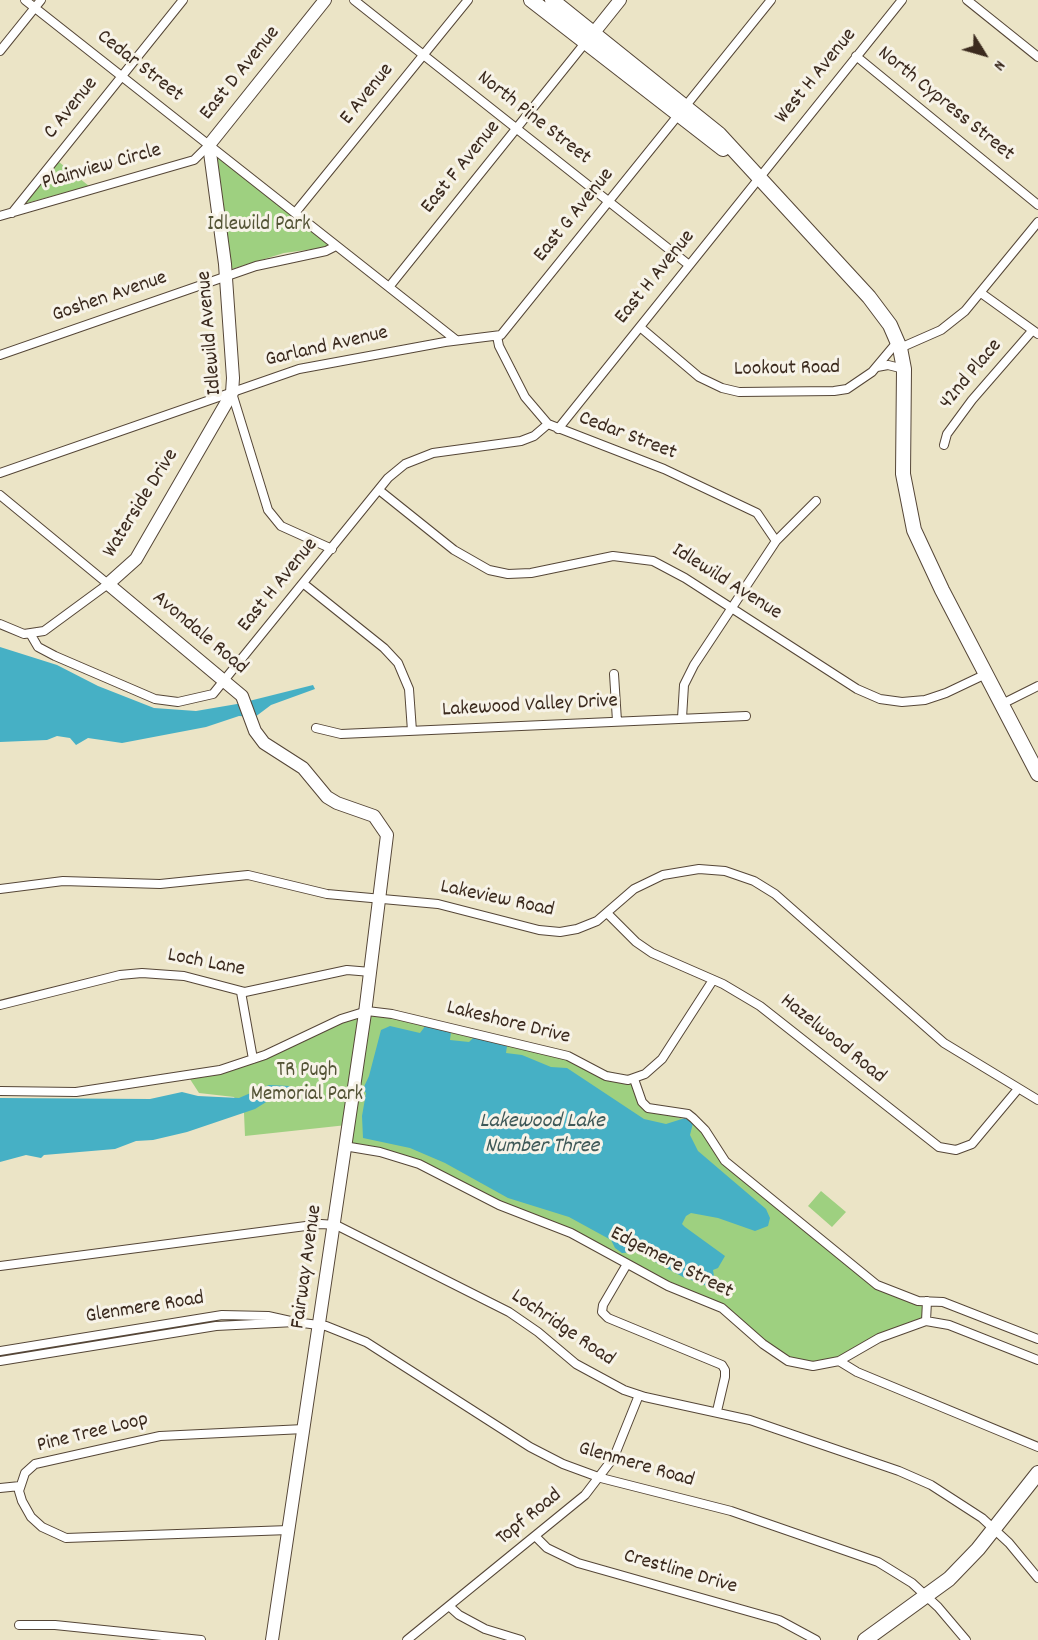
<!DOCTYPE html>
<html>
<head>
<meta charset="utf-8">
<style>
  body { margin:0 }
  #map { position:relative; width:1038px; height:1640px; overflow:hidden; background:#ebe4c6; font-family:Dekko,sans-serif }
  canvas { display:block }
  .north { position:absolute; left:954px; top:24px; width:60px; height:60px; -webkit-text-stroke:4px #f7f3e8; paint-order:stroke; rotate:127deg; font-size:16px; font-weight:700; line-height:24px; text-align:center; color:#3b2a1e }
  .north::after { content:''; display:block; margin:auto; width:21px; height:27px; background:#3b2a1e; clip-path:polygon(50% 0,100% 100%,50% 72%,0 100%) }
</style>
</head>
<body>
<div id="map">
<canvas width="1038" height="1640"></canvas>
<div class="north">N</div>
</div>
<script>
const ctx = document.querySelector('canvas').getContext('2d');
ctx.lineJoin = 'round';
function fillPath(path, color) {
  ctx.fillStyle = color;
  ctx.fill(path, 'evenodd');
}
function shape(rows) {
  const path = new Path2D();
  for (const r of rows) {
    path.moveTo(r[0], r[1]);
    for (let i = 2; i < r.length; i += 2) path.lineTo(r[i], r[i + 1]);
  }
  return path;
}
function stroke(path, color, width, dash) {
  ctx.strokeStyle = color;
  ctx.lineWidth = width;
  ctx.lineCap = dash ? 'butt' : 'round';
  ctx.setLineDash(dash || []);
  ctx.stroke(path);
}
function label(font, color, halo, rows, align = 'center') {
  ctx.font = font + ' Dekko,sans-serif';
  ctx.lineWidth = 6;
  ctx.setLineDash([]);
  ctx.textBaseline = 'middle';
  ctx.strokeStyle = halo;
  ctx.fillStyle = color;
  for (const [text, x, y, turn = 0] of rows) {
    ctx.save();
    ctx.translate(x, y);
    ctx.rotate((+turn || 0) * Math.PI / 180);
    ctx.textAlign = isNaN(turn) ? turn : align;
    if (halo) ctx.strokeText(text, 0, 0);
    ctx.fillText(text, 0, 0);
    ctx.restore();
  }
}
const green = shape([
  [217,155,336,246,284,253,232,269],
  [59,162,89,186,27,203,27,201],
  [367,1011,588,1065,634,1079,642,1102,652,1110,691,1121,717,1150,877,1285,927,1301,926,1321,851,1355,804,1365,763,1344,722,1308,683,1293,589,1242,519,1214,430,1169,344,1146,347,1125,245,1136,244,1113,234,1097,199,1093,188,1076,232,1066],
  [821,1191,846,1212,832,1227,808,1206]
]);
const water = shape([
  [0,647,57,665,98,686,154,708,196,711,237,704,313,685,315,689,271,705,255,717,239,716,206,727,122,743,88,738,76,745,70,738,57,736,47,740,0,742],
  [426,1025,451,1032,450,1040,469,1042,474,1037,507,1046,506,1053,522,1055,551,1067,567,1068,644,1119,666,1124,685,1118,693,1123,690,1135,698,1151,766,1209,770,1218,768,1226,755,1231,718,1218,691,1213,686,1216,682,1224,685,1227,725,1256,718,1268,713,1270,714,1276,707,1286,683,1277,637,1252,622,1253,615,1248,611,1240,569,1217,508,1198,445,1163,410,1148,363,1138,362,1116,366,1093,363,1089,369,1076,381,1030,390,1026,420,1033],
  [269,1085,289,1086,293,1090,279,1094,255,1109,187,1132,153,1140,136,1141,115,1149,44,1155,41,1158,26,1155,0,1162,0,1098,150,1099,182,1092,198,1096,239,1098]
]);
const street = shape([
  [25,0,456,340],
  [354,0,689,265],
  [967,0,1038,57],
  [0,51,41,0],
  [856,56,1038,205],
  [12,213,183,0],
  [295,213,468,0],
  [0,216,194,160,209,145],
  [389,287,585,43],
  [981,293,1038,334],
  [640,327,699,377,722,388,739,392,834,391,847,389,872,372,898,341],
  [497,336,499,346,525,397,548,424,664,469,757,513,776,541],
  [900,348,941,330,965,311,1038,222],
  [0,355,256,266,326,251,336,246],
  [877,367,888,365,904,369],
  [232,393,268,510,281,526,332,549],
  [558,429,902,0],
  [944,445,947,434,972,400,1032,331],
  [0,473,299,369,445,342,501,335,771,0],
  [379,490,454,550,489,570,508,574,531,573,613,556,653,561,685,578,857,689,880,699,902,702,925,700,946,693,986,674],
  [0,495,108,584,44,631,24,634,0,624],
  [304,584,384,648,398,663,409,689,412,731],
  [31,635,38,647,55,656,155,699,178,702,213,694,388,478,405,464,433,453,521,441,534,436,548,424],
  [614,674,617,721],
  [1002,704,1038,686],
  [682,718,684,685,694,665,776,541,816,501],
  [316,728,341,734,746,716],
  [0,889,63,881,160,884,248,875,327,894,438,904,539,930,560,932,577,929,597,921,634,889,663,875,699,869,725,871,754,881,775,894,944,1043,1038,1100],
  [607,913,636,942,652,953,723,984,760,1006,939,1147,956,1150,972,1144,1018,1089],
  [241,992,253,1059],
  [0,1005,120,975,142,973,184,976,245,992,347,970,371,972],
  [634,1079,642,1102,648,1108,688,1114,693,1118,705,1130,725,1161,877,1285,918,1301,943,1302,1038,1339],
  [0,1091,76,1092,220,1070,265,1055,341,1019,367,1011,392,1014,568,1056,606,1076,628,1080,645,1074,662,1059,713,980],
  [344,1146,380,1152,419,1164,499,1205,571,1233,668,1286,722,1308,763,1344,788,1361,813,1366,839,1361,857,1372,1038,1447],
  [627,1264,603,1305,602,1312,608,1318,722,1365,725,1370,725,1377,717,1411],
  [0,1266,321,1224,336,1225,509,1312,538,1332,576,1364,624,1390,645,1397,750,1420,899,1471,931,1485,982,1518,1009,1543,1038,1578],
  [926,1321,927,1301],
  [0,1351,222,1315,268,1316,295,1322],
  [0,1361,216,1326,295,1322,326,1326,366,1342,530,1447,563,1464,601,1478,731,1511,878,1562,912,1583,938,1607,966,1640],
  [839,1361,879,1338,926,1321,949,1325,1038,1360],
  [0,1488,20,1486],
  [289,1530,66,1538,42,1527,31,1517,22,1501,19,1491,25,1473,35,1464,160,1436,304,1429],
  [536,1537,547,1548,578,1563,779,1620,816,1640],
  [449,1606,459,1615,485,1629,521,1640],
  [19,1625,55,1625,201,1640],
  [407,1640,585,1495,614,1457,639,1395]
]);
const secondary = shape([
  [588,40,620,0],
  [272,1640,365,1013,387,835,374,816,337,803,327,797,303,768,264,743,255,731,242,696,108,584,136,559,232,393,233,378,225,264,209,145,325,0]
]);
const primary = shape([
  [531,0,723,149],
  [552,0,719,134,869,297,890,325,900,348,904,369,903,474,914,530,942,590,1038,774],
  [865,1640,949,1579,978,1549,1038,1473]
]);
const streetNames = [
  ["Cedar Street",139,67,38],
  ["East D Avenue",241,74,-51],
  ["West H Avenue",817,77,-51],
  ["E Avenue",368,95,-51],
  ["North Cypress Street",945,105,39],
  ["C Avenue",72,109,-51],
  ["North Pine Street",533,119,38],
  ["Plainview Circle",102,168,-16],
  ["East F Avenue",462,168,-51],
  ["East G Avenue",575,216,-51],
  ["East H Avenue",656,278,-51],
  ["Goshen Avenue",110,298,-19],
  ["Idlewild Avenue",211,333,-95],
  ["Garland Avenue",327,348,-13],
  ["Lookout Road",787,370,-1],
  ["42nd Place",972,375,-50],
  ["Cedar Street",627,437,21],
  ["Waterside Drive",142,504,-58],
  ["Idlewild Avenue",726,583,32],
  ["East H Avenue",279,586,-51],
  ["Avondale Road",199,634,40],
  ["Lakewood Valley Drive",530,707,-3],
  ["Lakeview Road",497,900,12],
  ["Loch Lane",206,964,11],
  ["Lakeshore Drive",508,1024,14],
  ["Hazelwood Road",832,1040,39],
  ["Edgemere Street",671,1264,27],
  ["Fairway Avenue",308,1267,-82],
  ["Glenmere Road",145,1309,-9],
  ["Lochridge Road",562,1329,34],
  ["Pine Tree Loop",93,1434,-14],
  ["Glenmere Road",636,1466,16],
  ["Topf Road",530,1518,-39],
  ["Crestline Drive",680,1573,16]
];
const parkNames = [
  ["Idlewild Park",259,226],
  ["TR Pugh",307,1072],
  ["Memorial Park",307,1096]
];
const waterNames = [
  ["Lakewood Lake",542,1123],
  ["Number Three",542,1148]
];
fillPath(green, '#9ed080');
fillPath(water, '#46b0c5');
stroke(street, '#554637', 10);
stroke(secondary, '#554637', 14);
stroke(primary, '#554637', 16);
stroke(street, '#fff', 8);
stroke(secondary, '#fff', 12);
stroke(primary, '#fff', 14);
label('21px', '#3b2a1e', '#f7f3e8', streetNames);
label('21px', '#545436', '#f7f3e8', parkNames);
label('italic 22px', '#3f5958', '#f7f3e8', waterNames);
</script>
</body>
</html>
